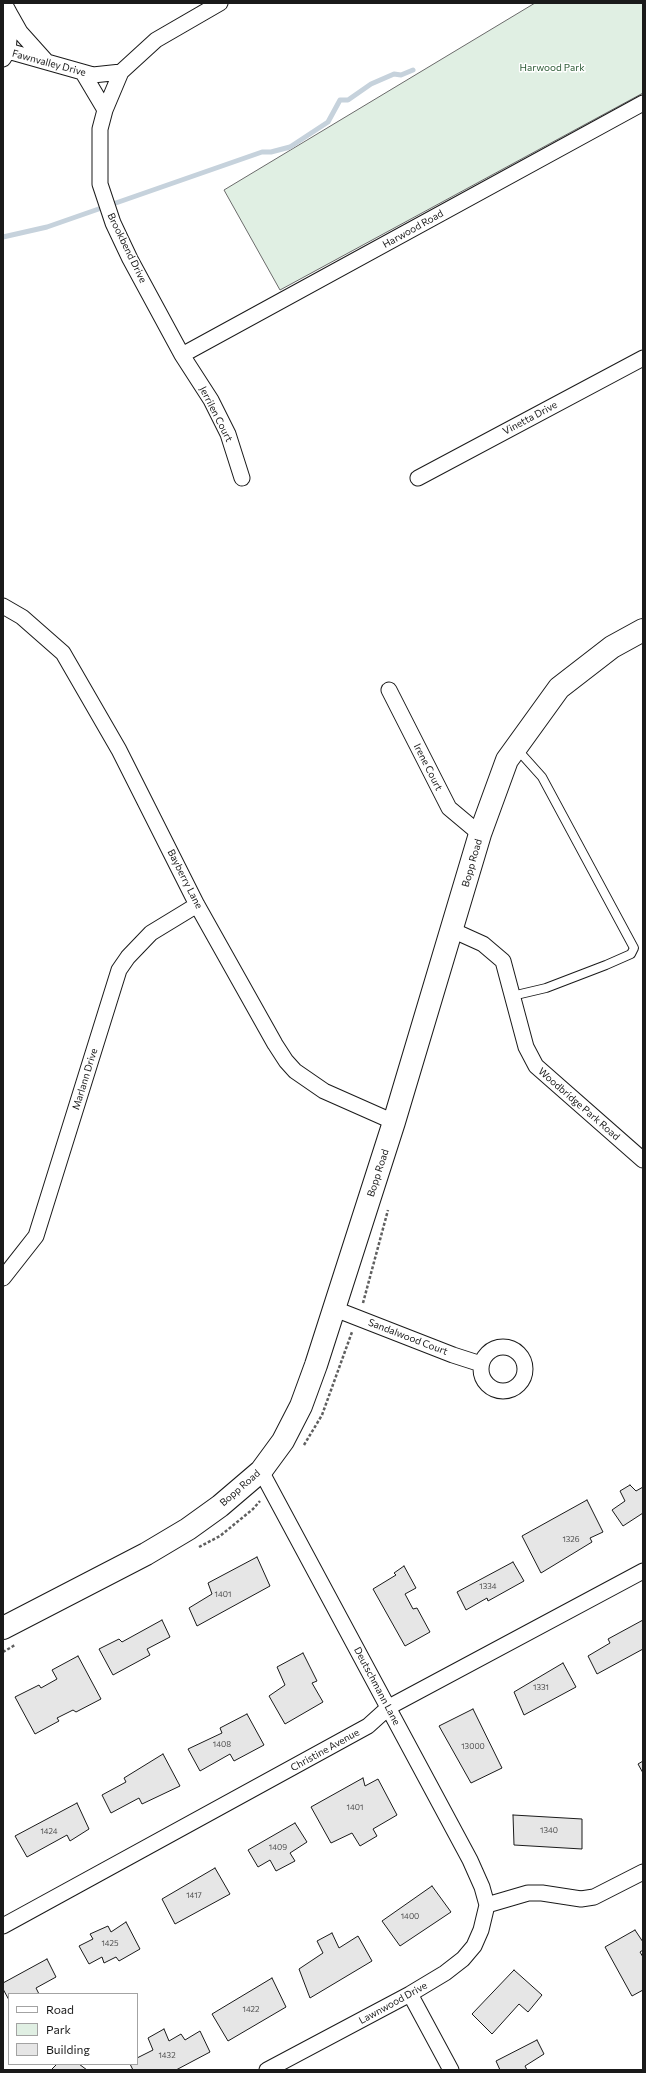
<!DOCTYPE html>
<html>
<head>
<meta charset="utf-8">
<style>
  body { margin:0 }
  #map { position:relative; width:646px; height:2073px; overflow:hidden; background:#fff; font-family:Commissioner,sans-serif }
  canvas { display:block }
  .frame { position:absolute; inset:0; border:4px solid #1a1a1a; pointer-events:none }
  .legend { position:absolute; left:8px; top:1993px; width:130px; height:72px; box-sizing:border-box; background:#fff; border:1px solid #a3a3a3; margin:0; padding:5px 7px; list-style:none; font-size:12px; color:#1a1a1a }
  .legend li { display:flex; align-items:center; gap:8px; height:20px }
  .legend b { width:20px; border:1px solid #a3a3a3 }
</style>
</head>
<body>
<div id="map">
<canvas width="646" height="2073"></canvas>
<div class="frame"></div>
<ul class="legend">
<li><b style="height:5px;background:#fff"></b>Road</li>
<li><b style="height:11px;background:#e0efe3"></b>Park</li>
<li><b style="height:11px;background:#e6e6e6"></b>Building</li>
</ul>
</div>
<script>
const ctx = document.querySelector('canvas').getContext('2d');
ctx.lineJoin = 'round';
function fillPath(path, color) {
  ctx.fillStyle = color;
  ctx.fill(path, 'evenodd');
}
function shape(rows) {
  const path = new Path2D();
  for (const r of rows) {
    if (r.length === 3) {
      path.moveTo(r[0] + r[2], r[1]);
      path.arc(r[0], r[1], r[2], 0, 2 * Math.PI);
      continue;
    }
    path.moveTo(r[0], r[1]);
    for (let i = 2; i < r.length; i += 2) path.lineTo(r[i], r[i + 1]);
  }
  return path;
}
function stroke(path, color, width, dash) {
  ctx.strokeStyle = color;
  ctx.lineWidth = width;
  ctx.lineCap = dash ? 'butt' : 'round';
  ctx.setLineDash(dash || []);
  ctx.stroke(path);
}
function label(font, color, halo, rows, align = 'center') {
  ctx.font = font + ' Commissioner,sans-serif';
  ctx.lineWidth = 3;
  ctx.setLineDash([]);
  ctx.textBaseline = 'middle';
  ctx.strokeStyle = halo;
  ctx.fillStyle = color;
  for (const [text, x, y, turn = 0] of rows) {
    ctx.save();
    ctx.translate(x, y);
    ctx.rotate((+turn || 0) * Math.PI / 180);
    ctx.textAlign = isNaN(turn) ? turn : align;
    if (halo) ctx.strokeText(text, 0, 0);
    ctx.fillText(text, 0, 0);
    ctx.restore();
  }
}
const green = shape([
  [535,3,643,3,643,93,280,290,224,190,535,3]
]);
const stream = shape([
  [3,237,47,227,262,152,271,152,290,147,328,122,340,100,348,100,371,84,394,74,401,75,413,70]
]);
const building = shape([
  [630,1485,636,1491,643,1487,643,1513,623,1526,612,1510,625,1501,620,1491,630,1485],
  [587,1500,603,1532,590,1538,592,1542,541,1573,522,1536,587,1500],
  [257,1557,270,1586,197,1626,189,1608,212,1594,208,1583,257,1557],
  [513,1562,524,1581,488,1601,487,1598,466,1610,457,1592,513,1562],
  [404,1566,416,1588,405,1594,413,1609,417,1608,430,1632,405,1646,373,1589,396,1575,394,1573,404,1566],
  [162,1620,170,1637,147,1649,150,1655,113,1675,99,1649,119,1639,122,1642,162,1620],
  [643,1620,643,1649,597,1674,588,1656,610,1643,608,1639,643,1620],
  [303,1653,317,1681,312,1683,323,1702,285,1724,269,1696,285,1685,277,1667,303,1653],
  [78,1656,101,1699,76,1712,73,1710,57,1718,59,1721,35,1734,15,1697,39,1685,41,1688,57,1679,52,1670,78,1656],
  [563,1663,576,1687,524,1715,514,1692,563,1663],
  [473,1709,502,1768,471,1783,439,1726,473,1709],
  [247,1714,264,1745,234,1761,230,1754,200,1771,188,1749,222,1733,220,1728,247,1714],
  [163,1754,180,1786,142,1804,139,1798,111,1813,102,1795,126,1782,124,1778,163,1754],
  [643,1761,643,1773,638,1764,643,1761],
  [363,1778,365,1786,378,1779,397,1815,373,1829,377,1836,360,1846,352,1833,331,1843,311,1807,363,1778],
  [77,1803,89,1829,70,1841,67,1835,27,1857,15,1836,77,1803],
  [513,1815,582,1819,582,1849,514,1845,513,1815],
  [295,1823,307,1842,290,1853,295,1861,276,1871,270,1860,258,1867,248,1850,295,1823],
  [215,1868,230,1894,175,1924,162,1899,215,1868],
  [432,1886,451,1912,400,1946,382,1921,432,1886],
  [126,1922,140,1949,119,1961,116,1957,104,1963,102,1957,89,1964,79,1946,93,1939,90,1934,108,1926,111,1932,126,1922],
  [635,1930,643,1942,643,1950,640,1952,643,1957,643,1990,632,1996,605,1947,635,1930],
  [332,1933,339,1948,358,1936,372,1961,310,1998,299,1969,323,1953,317,1941,332,1933],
  [47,1959,56,1977,36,1988,39,1994,9,1994,9,2000,3,1989,3,1983,47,1959],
  [514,1970,542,1995,528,2012,519,2004,492,2034,472,2014,514,1970],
  [272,1978,286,2007,228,2041,212,2014,272,1978],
  [164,2029,169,2041,181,2034,185,2040,200,2031,210,2052,176,2070,133,2070,130,2064,137,2064,137,2058,153,2050,148,2038,164,2029],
  [537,2040,544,2054,525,2066,527,2070,500,2070,496,2061,537,2040],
  [57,2064,79,2064,87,2070,51,2070,57,2064]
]);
const path = shape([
  [363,1303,388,1210],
  [304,1445,322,1415,352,1332],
  [199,1547,220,1536,253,1509,260,1501],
  [3,1652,15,1645]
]);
const lane = shape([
  [512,996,546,988,606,965,631,954,634,948,542,777,516,748]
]);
const street = shape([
  [4,3,11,16,8,51],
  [11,16,20,32,46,61],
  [3,59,8,51,93,75,121,72,156,40,220,3],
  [121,72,105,110,100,129,100,184,113,223,130,259,182,355,211,400,228,434,242,478],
  [83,73,105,110],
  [182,355,643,103],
  [418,478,643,358],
  [3,606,22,617,63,653,119,750,197,905,275,1044,286,1061,295,1071,324,1091,394,1122],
  [389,690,449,808,480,834],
  [452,930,483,944,503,961,526,1047,536,1066,643,1160],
  [3,1278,36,1236,119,970,128,957,151,933,197,905],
  [335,1309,453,1355,481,1364],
  [503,1369,22],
  [261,1471,470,1860,482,1887,487,1905,481,1930,474,1946,463,1959,445,1973,410,1994,267,2070],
  [487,1905,528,1893,542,1893,581,1899,594,1897,643,1872],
  [3,1926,368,1726,389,1707,643,1571],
  [410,1994,451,2070]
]);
const secondary = shape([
  [3,1628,146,1554,188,1529,220,1506,261,1471,283,1441,301,1406,316,1365,394,1122,480,834,507,760,559,688,612,647,643,630]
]);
const numberNames = [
  ["1326",571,1539],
  ["1334",488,1586],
  ["1401",223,1594],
  ["1331",541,1687],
  ["1408",222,1744],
  ["13000",473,1746],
  ["1401",355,1807],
  ["1340",549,1830],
  ["1424",49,1831],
  ["1409",278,1847],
  ["1417",194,1895],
  ["1400",410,1916],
  ["1425",110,1943],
  ["1422",251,2009],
  ["1432",167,2055]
];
const streetNames = [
  ["Fawnvalley Drive",49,63,15],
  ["Harwood Road",413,229,-29],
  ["Brookbend Drive",127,248,64],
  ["Jerrilen Court",216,414,63],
  ["Vinetta Drive",530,418,-28],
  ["Irene Court",428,767,63],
  ["Bopp Road",472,863,-74],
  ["Bayberry Lane",185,879,63],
  ["Marlann Drive",85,1079,-73],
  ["Woodbridge Park Road",579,1104,41],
  ["Bopp Road",378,1173,-72],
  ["Sandalwood Court",408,1337,21],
  ["Bopp Road",240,1488,-41],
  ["Deutschmann Lane",377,1686,62],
  ["Christine Avenue",325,1750,-29],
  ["Lawnwood Drive",393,2003,-29]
];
const parkNames = [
  ["Harwood Park",552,68]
];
fillPath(green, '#e0efe3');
stroke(green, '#6a6a6a', 1);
stroke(stream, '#c6d2dc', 5);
fillPath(building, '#e6e6e6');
stroke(building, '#1a1a1a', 1);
stroke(lane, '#1a1a1a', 10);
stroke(street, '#1a1a1a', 17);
stroke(secondary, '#1a1a1a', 24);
stroke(path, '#5f5f5f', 2.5, [3, 2]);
stroke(lane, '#fff', 8);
stroke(street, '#fff', 15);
stroke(secondary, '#fff', 22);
label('8px', '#4d4d4d', null, numberNames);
label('10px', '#1a1a1a', '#fff', streetNames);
label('10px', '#2b5a34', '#fff', parkNames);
</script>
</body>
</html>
